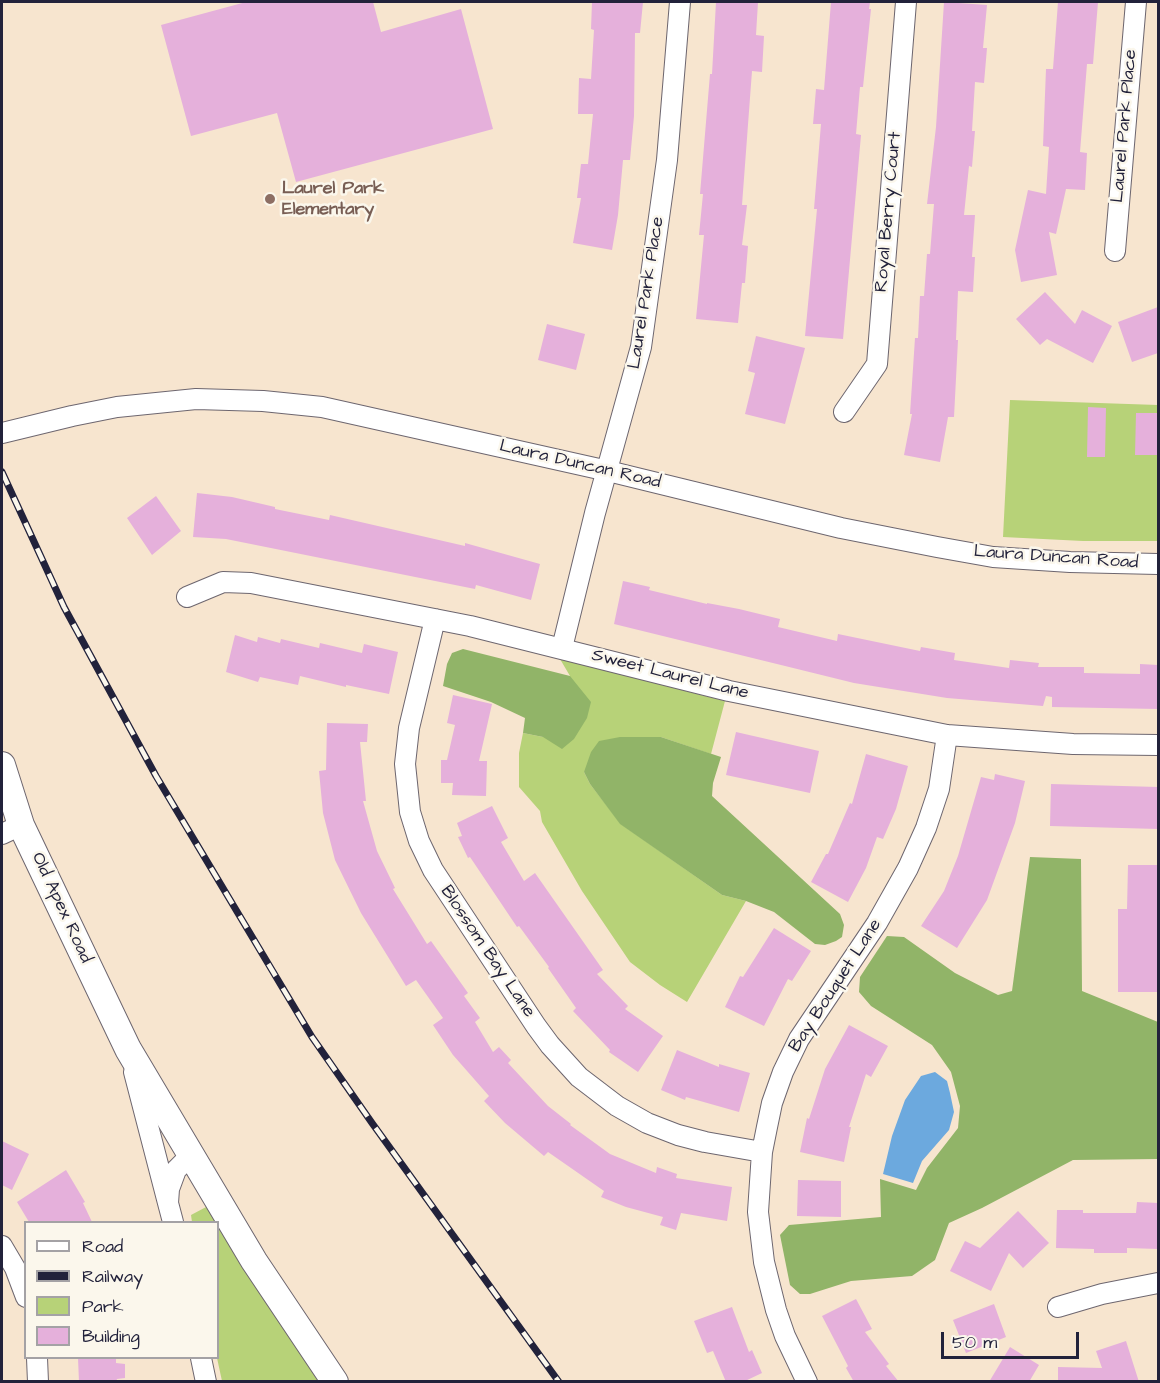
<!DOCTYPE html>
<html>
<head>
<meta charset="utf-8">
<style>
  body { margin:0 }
  #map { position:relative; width:1160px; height:1383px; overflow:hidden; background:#f7e5cf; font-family:"Architects Daughter",sans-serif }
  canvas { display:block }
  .frame { position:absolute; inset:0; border:3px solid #22223b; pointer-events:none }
  .legend { position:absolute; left:24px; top:1221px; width:195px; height:138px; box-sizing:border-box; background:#fbf7ec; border:2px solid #a4a2a5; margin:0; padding:8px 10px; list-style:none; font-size:18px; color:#22223b }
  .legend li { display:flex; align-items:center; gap:12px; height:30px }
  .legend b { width:30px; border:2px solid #a4a2a5 }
  .scale { position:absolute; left:941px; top:1332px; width:138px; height:27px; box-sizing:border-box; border:3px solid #22223b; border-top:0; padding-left:8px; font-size:18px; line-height:21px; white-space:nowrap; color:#22223b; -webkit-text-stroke:4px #fbf7ec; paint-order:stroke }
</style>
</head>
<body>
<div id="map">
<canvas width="1160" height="1383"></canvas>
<div class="frame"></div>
<ul class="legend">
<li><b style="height:8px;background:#fff"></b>Road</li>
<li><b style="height:8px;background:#22223b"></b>Railway</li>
<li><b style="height:16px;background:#b7d278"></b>Park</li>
<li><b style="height:16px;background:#e5b0db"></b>Building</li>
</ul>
<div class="scale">50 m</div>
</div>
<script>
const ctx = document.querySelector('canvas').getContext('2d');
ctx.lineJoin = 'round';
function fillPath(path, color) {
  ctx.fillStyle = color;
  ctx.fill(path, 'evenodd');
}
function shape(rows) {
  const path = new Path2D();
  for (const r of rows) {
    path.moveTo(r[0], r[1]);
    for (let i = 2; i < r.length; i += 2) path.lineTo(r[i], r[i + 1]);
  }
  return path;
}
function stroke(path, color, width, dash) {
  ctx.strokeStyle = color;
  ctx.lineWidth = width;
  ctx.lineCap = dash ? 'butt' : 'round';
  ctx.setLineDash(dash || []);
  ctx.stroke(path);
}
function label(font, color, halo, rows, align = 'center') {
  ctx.font = font + ' "Architects Daughter",sans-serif';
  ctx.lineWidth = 5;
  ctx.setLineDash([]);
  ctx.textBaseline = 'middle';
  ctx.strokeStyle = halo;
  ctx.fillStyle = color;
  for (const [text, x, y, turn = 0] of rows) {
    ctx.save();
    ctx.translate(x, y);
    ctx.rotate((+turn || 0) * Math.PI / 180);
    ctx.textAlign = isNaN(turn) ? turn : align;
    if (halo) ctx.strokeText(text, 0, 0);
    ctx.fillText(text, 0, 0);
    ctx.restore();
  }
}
const green = shape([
  [1010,400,1158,405,1158,541,1083,541,1003,537],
  [560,659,725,701,711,754,661,737,584,772,590,784,621,824,722,895,746,901,687,1002,660,985,630,962,582,891,542,822,540,811,519,787,519,753,523,733,543,737,570,676],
  [208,1206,322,1381,222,1381,217,1358,218,1222,192,1222,191,1215]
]);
const forest = shape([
  [463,649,570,676,591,702,587,718,574,739,562,749,543,737,523,733,525,718,491,702,443,686,447,664,452,653],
  [620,737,661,737,721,757,713,783,712,796,840,914,844,925,842,937,836,941,825,945,815,944,774,912,746,901,722,895,620,824,590,784,584,772,591,752,599,741],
  [1030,857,1081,859,1082,991,1158,1022,1158,1159,1073,1160,982,1208,949,1223,935,1260,912,1276,851,1281,810,1294,800,1294,790,1285,780,1235,789,1225,881,1217,880,1179,916,1190,927,1168,958,1128,960,1106,951,1072,932,1045,871,1006,859,992,860,977,887,936,904,937,955,973,998,995,1012,991]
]);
const water = shape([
  [935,1072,947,1081,950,1093,954,1112,949,1130,922,1161,913,1183,883,1174,892,1136,905,1100,921,1076]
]);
const building = shape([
  [246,2,373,2,381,32,461,9,493,129,296,182,277,113,191,136,161,25],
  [592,2,643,2,640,33,635,33,634,116,630,160,623,160,618,215,612,250,573,243,581,198,577,198,581,164,588,164,593,114,578,114,579,78,591,79,594,30,591,29],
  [716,2,758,2,756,35,764,36,762,72,752,71,742,205,747,205,742,245,748,246,745,283,742,283,738,323,696,319,704,235,699,235,703,194,700,194,710,74,712,74],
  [831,2,870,2,869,9,871,9,863,87,860,87,856,134,861,135,843,339,805,336,817,209,814,209,821,124,813,124,816,89,824,90],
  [944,2,987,5,983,48,987,48,984,83,975,82,972,131,975,131,972,167,969,166,964,215,975,215,972,257,975,257,973,292,958,291,956,340,958,340,954,417,948,417,940,462,904,455,912,414,910,414,915,338,918,338,920,296,924,296,927,254,930,254,934,204,927,204,936,127],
  [1058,2,1098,2,1093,64,1087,64,1080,152,1087,153,1085,190,1066,189,1056,234,1049,232,1057,275,1021,282,1015,250,1028,190,1046,194,1049,147,1043,146,1046,69,1053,69],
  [1045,292,1075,324,1082,310,1112,326,1093,363,1047,339,1040,345,1016,319],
  [1158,307,1158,353,1132,362,1118,322],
  [547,324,585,334,576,370,538,360],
  [756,336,805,348,785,424,745,414,755,373,748,371],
  [1088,407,1106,408,1105,457,1087,457],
  [1136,413,1158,413,1158,455,1135,455],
  [197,493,232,497,275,507,275,509,329,520,330,515,465,546,465,543,540,564,531,600,476,585,475,589,226,539,193,537],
  [156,496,181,531,152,555,127,518],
  [623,581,650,587,649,590,707,604,707,603,739,609,780,619,778,627,837,641,838,634,920,651,921,647,955,653,954,660,1009,668,1010,660,1039,663,1038,667,1084,667,1084,673,1140,674,1140,664,1158,665,1158,709,1052,707,1052,697,1046,696,1043,706,947,698,854,683,781,665,614,624],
  [235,635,257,642,258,637,280,643,281,639,319,648,320,643,362,653,364,644,398,652,389,694,346,685,346,687,300,676,298,685,260,677,258,682,226,672],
  [453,695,492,704,479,761,487,761,486,796,452,795,453,783,441,783,441,760,447,760,455,725,447,723],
  [327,723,368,724,367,742,360,742,366,801,363,801,377,851,395,888,393,889,427,944,431,941,468,993,464,996,480,1018,475,1022,493,1052,499,1047,511,1060,508,1063,548,1106,571,1124,570,1125,610,1154,656,1173,657,1167,677,1174,676,1178,732,1187,727,1221,681,1213,676,1230,660,1225,663,1217,626,1207,601,1197,604,1191,548,1152,544,1156,505,1123,484,1101,489,1096,453,1055,433,1025,443,1018,416,980,406,986,361,913,335,860,323,813,319,771,326,770],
  [736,732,819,751,810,793,726,775],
  [866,754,908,766,896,809,883,839,877,837,866,868,848,902,811,882,826,854,828,854,850,803,852,804],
  [995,774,1025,781,1015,823,987,900,957,948,921,926,944,891,958,856,981,777,994,780],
  [1051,784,1158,787,1158,829,1050,826],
  [492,806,508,838,501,842,524,881,535,873,603,970,597,974,628,1006,625,1009,663,1036,638,1072,609,1052,610,1050,573,1011,576,1008,548,968,549,967,519,926,517,927,470,857,468,858,458,837,462,836,457,823],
  [1128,865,1158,865,1157,992,1118,992,1118,909,1127,909],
  [774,928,811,951,792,981,788,979,764,1026,725,1007,740,976,743,977],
  [849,1025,888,1046,871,1077,866,1074,849,1127,851,1127,844,1162,800,1152,807,1118,809,1119,825,1069],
  [677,1050,719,1067,719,1064,750,1073,739,1112,686,1097,685,1100,661,1090],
  [2,1141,29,1154,12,1190,2,1185],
  [66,1170,85,1202,83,1203,92,1222,29,1222,17,1202],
  [798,1180,841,1181,841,1217,797,1216],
  [1137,1202,1158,1203,1158,1249,1127,1248,1127,1253,1094,1253,1094,1249,1056,1248,1057,1210,1083,1210,1083,1213,1136,1213],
  [1018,1211,1049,1243,1023,1268,1009,1253,991,1291,950,1271,965,1241,980,1248],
  [856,1299,872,1329,865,1332,889,1364,886,1366,899,1382,854,1382,846,1368,848,1366,822,1316],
  [994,1304,1006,1337,966,1353,953,1320],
  [732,1307,749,1352,752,1350,762,1373,743,1382,726,1382,713,1351,707,1353,694,1321],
  [1126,1341,1139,1382,1058,1382,1058,1367,1102,1368,1096,1351],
  [1010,1347,1039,1365,1029,1382,989,1382],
  [78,1358,116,1358,116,1363,125,1364,125,1378,117,1379,116,1382,79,1382]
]);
const minor = shape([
  [1115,251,1136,2],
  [844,412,877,364,906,2],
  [2,433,72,416,117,407,196,399,263,401,322,407,608,471,841,528,937,547,993,557,1070,562,1158,564],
  [187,597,223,582,251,583,470,626,729,691,947,735,1073,744,1158,745],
  [435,619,409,728,405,764,410,812,419,841,433,870,536,1026,550,1045,579,1077,617,1106,647,1123,678,1135,705,1142,762,1152],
  [562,648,595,513,641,347,667,160,680,2],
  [2,834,21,825],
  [134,1072,168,1203],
  [173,1222,168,1203,169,1189,176,1170,190,1156],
  [2,1246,15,1268,26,1297],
  [1058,1307,1102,1294,1158,1283],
  [37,1358,38,1382],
  [201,1358,206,1382],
  [807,1382,785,1336,776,1310,764,1262,758,1212,762,1152,767,1127,772,1103,783,1072,799,1039,877,923,908,868,926,828,939,789,947,735]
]);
const major = shape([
  [2,765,21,825,128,1049,254,1261,335,1382]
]);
const rail = shape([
  [2,472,64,607,156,776,312,1037,372,1123,559,1382]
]);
const markers = [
  [270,199,6,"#8d6e63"]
];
const streetNames = [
  ["Laurel Park Place",1125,126,-85],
  ["Royal Berry Court",889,212,-85],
  ["Laurel Park Place",647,293,-81],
  ["Laura Duncan Road",580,465,13],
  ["Laura Duncan Road",1056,558,4],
  ["Sweet Laurel Lane",670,675,14],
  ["Old Apex Road",61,908,65],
  ["Blossom Bay Lane",487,952,56],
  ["Bay Bouquet Lane",836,986,-57]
];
const educationNames = [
  ["Laurel Park",282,189],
  ["Elementary",282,210]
];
fillPath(green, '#b7d278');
fillPath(forest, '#91b468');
fillPath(water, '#6ca9de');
fillPath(building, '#e5b0db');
stroke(minor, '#6d666f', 22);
stroke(major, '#6d666f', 28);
stroke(minor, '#fff', 20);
stroke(major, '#fff', 26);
stroke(rail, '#22223b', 7);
stroke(rail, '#fbf7ec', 4.5, [14]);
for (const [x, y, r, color] of markers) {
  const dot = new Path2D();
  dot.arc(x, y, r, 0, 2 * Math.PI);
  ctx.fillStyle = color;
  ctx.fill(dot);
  stroke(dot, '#fbf7ec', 2);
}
label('18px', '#22223b', '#fbf7ec', streetNames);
label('bold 18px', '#785e54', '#fbf7ec', educationNames, 'left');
</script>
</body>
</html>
